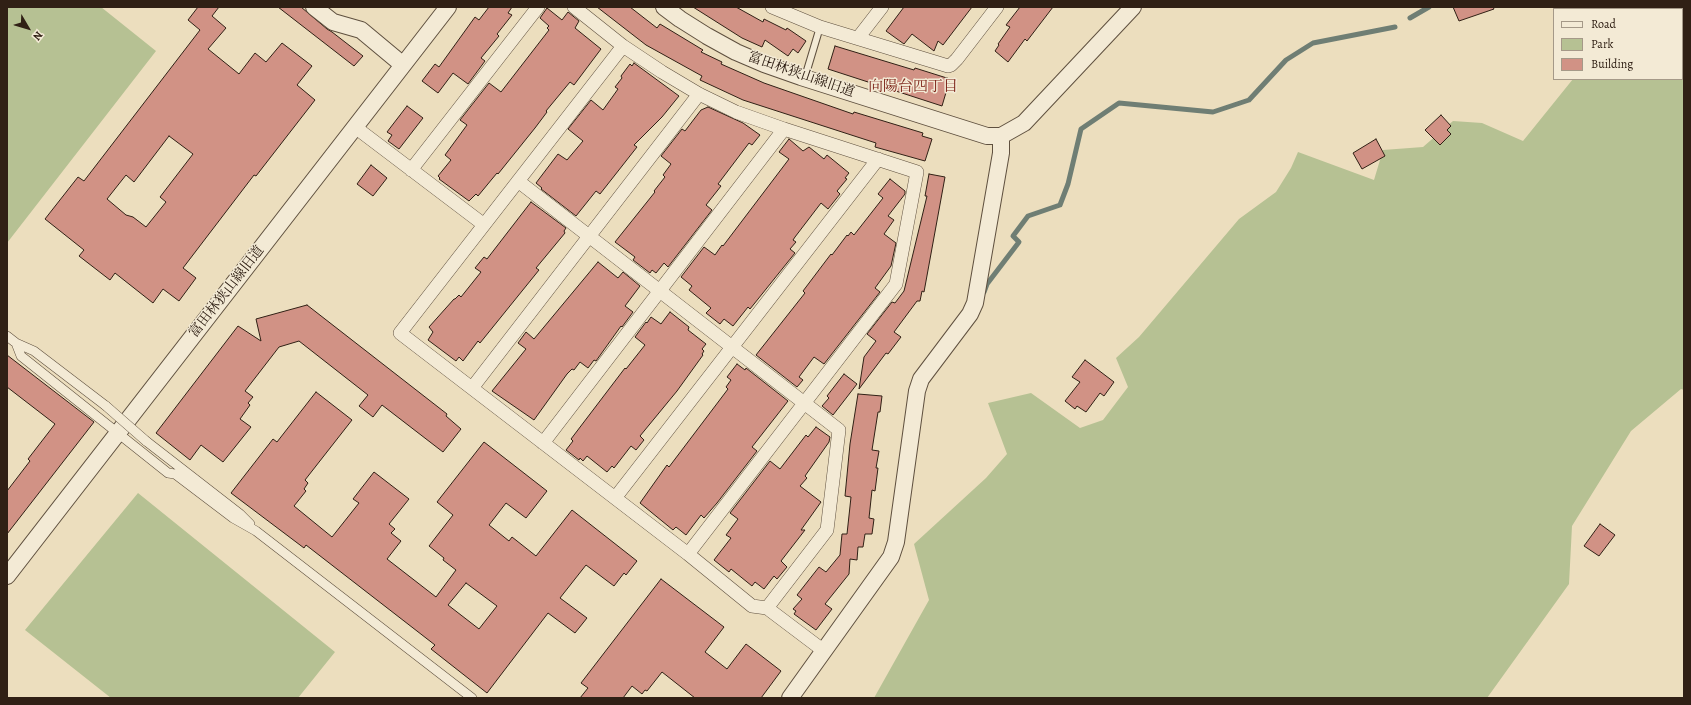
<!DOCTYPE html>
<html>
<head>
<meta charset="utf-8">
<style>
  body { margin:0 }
  #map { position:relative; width:1691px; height:705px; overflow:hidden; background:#ecdebe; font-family:Alegreya,serif }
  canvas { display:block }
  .frame { position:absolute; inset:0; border:8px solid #302015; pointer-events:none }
  .legend { position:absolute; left:1553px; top:8px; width:130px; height:72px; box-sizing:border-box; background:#f3ead5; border:1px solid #a59988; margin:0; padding:5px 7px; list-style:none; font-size:12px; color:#302015 }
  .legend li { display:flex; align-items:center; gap:8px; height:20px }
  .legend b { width:20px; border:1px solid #a59988 }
  .north { position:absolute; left:8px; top:8px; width:40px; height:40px; -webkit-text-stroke:3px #f3ead5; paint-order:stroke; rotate:128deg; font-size:11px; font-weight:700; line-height:16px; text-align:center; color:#302015 }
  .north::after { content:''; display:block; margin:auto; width:14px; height:18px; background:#302015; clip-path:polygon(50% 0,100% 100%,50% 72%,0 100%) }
</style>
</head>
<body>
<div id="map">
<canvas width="1691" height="705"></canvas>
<div class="frame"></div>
<ul class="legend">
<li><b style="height:5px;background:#f3ead5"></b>Road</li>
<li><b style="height:11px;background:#b6c193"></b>Park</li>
<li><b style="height:11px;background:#d19285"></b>Building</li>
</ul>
<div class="north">N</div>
</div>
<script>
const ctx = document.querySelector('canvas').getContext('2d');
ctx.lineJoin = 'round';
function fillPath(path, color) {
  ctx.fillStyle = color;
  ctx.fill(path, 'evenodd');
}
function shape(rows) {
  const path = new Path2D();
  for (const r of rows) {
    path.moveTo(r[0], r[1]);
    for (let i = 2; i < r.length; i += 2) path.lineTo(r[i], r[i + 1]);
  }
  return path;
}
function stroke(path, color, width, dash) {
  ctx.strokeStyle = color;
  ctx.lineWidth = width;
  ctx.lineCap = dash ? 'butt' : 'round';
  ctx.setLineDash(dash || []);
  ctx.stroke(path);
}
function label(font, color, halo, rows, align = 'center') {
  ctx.font = font + ' Alegreya,"Noto Serif JP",serif';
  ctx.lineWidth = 3;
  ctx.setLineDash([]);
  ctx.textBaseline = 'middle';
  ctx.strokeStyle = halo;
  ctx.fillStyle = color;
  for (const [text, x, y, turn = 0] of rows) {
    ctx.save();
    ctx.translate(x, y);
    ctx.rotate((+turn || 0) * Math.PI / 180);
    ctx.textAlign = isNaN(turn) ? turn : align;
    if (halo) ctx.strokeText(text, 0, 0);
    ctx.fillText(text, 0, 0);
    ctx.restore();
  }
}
const green = shape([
  [7,7,101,7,156,51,7,243],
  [1684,23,1684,390,1681,389,1631,431,1572,526,1569,584,1487,698,874,698,929,600,914,544,986,478,1007,454,988,403,1031,393,1080,428,1103,420,1128,387,1116,358,1139,337,1239,219,1276,192,1291,168,1298,152,1374,180,1383,150,1423,147,1453,121,1482,123,1523,141,1573,79,1682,79,1682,24],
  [138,493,335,652,298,698,111,698,25,630]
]);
const stream = shape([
  [1410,18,1429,7],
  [984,292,987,284,1019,242,1013,236,1028,216,1060,205,1068,184,1081,129,1119,103,1213,112,1249,100,1286,60,1313,43,1395,27]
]);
const building = shape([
  [198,7,219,7,212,16,226,28,208,49,239,74,255,53,266,62,282,43,312,66,297,85,315,100,256,176,254,175,183,268,196,278,179,301,163,289,153,303,115,273,110,280,79,256,84,250,45,219,78,177,84,181,200,30,188,20,198,7],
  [169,136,193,154,160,197,166,202,146,227,133,217,126,215,107,199,126,175,134,182,169,136],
  [278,7,301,7,327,29,332,32,363,56,354,66,278,7],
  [489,7,512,7,508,13,512,15,497,34,499,36,481,58,485,61,468,84,453,73,438,93,422,81,435,64,439,67,475,17,479,20,489,7],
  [597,7,630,7,657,28,660,24,703,50,701,52,722,62,721,64,764,83,853,114,854,112,923,133,922,136,932,139,925,161,875,147,876,143,743,100,700,80,702,76,646,45,597,7],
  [693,7,736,7,763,22,764,19,786,30,787,28,806,41,798,53,793,49,788,56,765,40,762,47,742,38,693,7],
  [904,7,972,7,943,45,938,41,934,51,912,34,904,44,886,31,904,7],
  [1020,7,1053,7,1027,41,1025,39,1008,62,995,51,999,45,998,44,1010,27,1006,25,1020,7],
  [1453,7,1493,7,1494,9,1459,21,1453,7],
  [547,8,562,20,568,12,579,21,575,28,601,49,574,85,570,82,546,111,547,112,535,128,498,174,497,173,492,179,478,196,476,194,469,201,439,179,440,178,438,176,451,160,445,155,467,125,460,120,489,83,501,92,549,30,547,28,549,26,540,18,547,8],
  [835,46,914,70,915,68,950,79,942,106,828,69,835,46],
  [634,63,679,96,662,117,634,145,637,147,600,194,596,191,576,216,541,189,542,188,536,183,558,154,567,160,583,141,568,129,591,100,603,110,618,89,615,87,622,78,621,76,630,64,632,66,634,63],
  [407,106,423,118,399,149,388,141,392,135,387,132,407,106],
  [708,107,743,123,760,135,752,145,749,143,718,184,721,186,706,205,712,210,668,267,664,263,656,273,652,270,650,273,633,260,635,257,615,242,655,192,654,191,665,177,663,175,671,164,661,156,682,129,685,131,701,110,708,107],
  [1441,115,1451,126,1447,130,1451,134,1440,145,1425,130,1441,115],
  [789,139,803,151,809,147,824,159,827,155,849,173,845,178,847,179,837,191,840,194,828,209,821,203,795,237,793,240,796,242,790,249,795,253,750,309,748,307,733,326,724,319,720,324,706,313,711,308,689,290,692,286,681,277,704,247,715,255,722,245,723,246,789,159,779,152,789,139],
  [1376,139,1385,156,1362,169,1353,153,1376,139],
  [371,165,387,178,373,196,357,184,371,165],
  [929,174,945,177,924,292,922,291,920,301,917,301,894,332,901,337,888,354,886,353,859,389,864,357,876,341,867,334,892,302,895,303,904,291,927,196,925,196,929,174],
  [890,179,905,191,905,194,888,216,894,220,884,234,896,243,891,266,875,288,880,292,824,364,814,357,799,377,803,380,797,387,756,355,805,293,803,291,831,254,832,255,847,235,848,236,851,232,854,235,883,198,878,194,890,179],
  [531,202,566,228,564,231,565,233,536,268,539,270,480,343,478,341,463,361,459,357,456,361,428,340,433,332,429,327,454,299,455,299,459,295,461,297,481,272,475,268,484,257,487,259,531,202],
  [598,262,618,278,623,272,640,286,625,306,633,312,622,327,621,326,596,361,594,360,588,368,580,362,574,370,572,369,567,374,534,420,492,391,526,349,518,343,526,332,534,339,598,262],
  [307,305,447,414,446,416,461,429,443,452,382,405,373,417,359,406,368,395,299,341,279,347,245,391,253,397,248,403,250,405,240,419,251,427,223,462,201,445,190,460,156,433,238,326,261,341,256,319,307,305],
  [670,312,689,327,688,330,706,344,702,349,704,351,702,354,703,355,677,391,640,436,644,440,636,450,631,446,614,468,612,466,607,472,587,456,583,461,580,458,579,460,566,450,573,441,571,439,625,368,626,369,645,345,635,337,646,322,647,323,651,317,661,324,670,312],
  [7,355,94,422,7,534,7,491,30,461,28,459,55,424,7,387,7,355],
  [1085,360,1114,382,1104,396,1100,393,1086,412,1077,406,1075,409,1065,401,1080,382,1072,377,1085,360],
  [737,364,745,370,746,368,788,401,752,447,757,451,717,503,704,518,701,515,686,535,676,527,673,530,640,503,667,465,669,467,728,389,726,387,731,380,727,377,737,364],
  [844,374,857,384,833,415,822,406,829,398,827,396,844,374],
  [316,392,352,420,305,480,308,483,304,489,306,491,294,506,332,537,359,503,353,499,374,472,409,499,389,524,395,529,391,533,401,541,387,559,436,597,456,570,443,560,444,558,429,546,453,515,437,502,484,442,547,491,526,518,506,503,489,525,509,541,512,537,536,556,572,510,637,561,626,575,624,573,614,586,586,565,560,598,587,618,575,633,548,613,487,693,431,649,435,645,306,545,304,548,231,493,273,439,277,442,316,392],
  [466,583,497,606,479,629,448,605,466,583],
  [858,394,882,396,880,412,878,412,872,450,879,451,876,468,878,468,875,491,872,490,869,518,874,519,872,534,865,534,863,547,858,547,857,560,850,559,849,574,825,604,832,609,816,630,794,614,796,611,793,609,802,599,797,595,819,567,826,572,840,555,842,534,847,534,851,497,845,496,850,444,858,394],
  [816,427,830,437,829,442,805,476,807,478,800,486,821,502,801,530,805,530,781,561,787,567,777,579,774,576,764,589,755,582,752,586,731,569,729,572,714,560,731,538,726,535,738,519,730,513,770,461,780,469,806,435,808,437,816,427],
  [1600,524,1615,535,1599,556,1584,546,1600,524],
  [661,579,724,627,705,652,727,669,746,644,781,671,761,698,695,698,662,672,647,691,645,690,642,694,632,686,623,698,580,698,588,688,581,683,661,579]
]);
const service = shape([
  [805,77,820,27]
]);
const pedestrian = shape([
  [7,336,16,343,34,351,106,406],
  [16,343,21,356,168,473,175,474,233,518,256,531,472,698],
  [146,441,240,514,250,524]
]);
const minor = shape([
  [574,7,623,46,662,72,699,94,736,112,784,129,917,172,896,284,688,554],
  [772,7,820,27,948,66,951,65,957,59,997,7],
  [858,38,882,7],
  [623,46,400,333,688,554,752,606,767,608,824,651],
  [355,127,483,224],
  [411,170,538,7],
  [518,181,839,430,827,530,767,608],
  [472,388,699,94],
  [543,443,784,129],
  [615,498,878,159]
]);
const tertiary = shape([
  [314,7,333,22,361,30,403,65],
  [664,7,680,19,707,36,736,52,764,64,801,77,987,136,1001,136,1024,123,1133,7],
  [7,576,448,7],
  [790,698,891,557,896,542,917,391,921,379,970,314,975,303,1001,153,1001,136]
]);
const pedestrianBridge = shape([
  [106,406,146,441]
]);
const streetNames = [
  ["富田林狭山線旧道",801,75,19],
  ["富田林狭山線旧道",227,292,-52]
];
const neighbourhoodNames = [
  ["向陽台四丁目",913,87]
];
fillPath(green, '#b6c193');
stroke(stream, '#6f7e74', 5);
fillPath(building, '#d19285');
stroke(building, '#302015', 1);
stroke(service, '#5f503f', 8);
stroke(pedestrian, '#5f503f', 10);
stroke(minor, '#5f503f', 14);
stroke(tertiary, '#5f503f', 18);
stroke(service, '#f3ead5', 6);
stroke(pedestrian, '#f3ead5', 9);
stroke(minor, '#f3ead5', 13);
stroke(tertiary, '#f3ead5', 16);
stroke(pedestrianBridge, '#5f503f', 10, []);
stroke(pedestrianBridge, '#f3ead5', 9);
label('14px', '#302015', '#f3ead5', streetNames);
label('15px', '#7a1f14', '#f3ead5', neighbourhoodNames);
</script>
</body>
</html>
